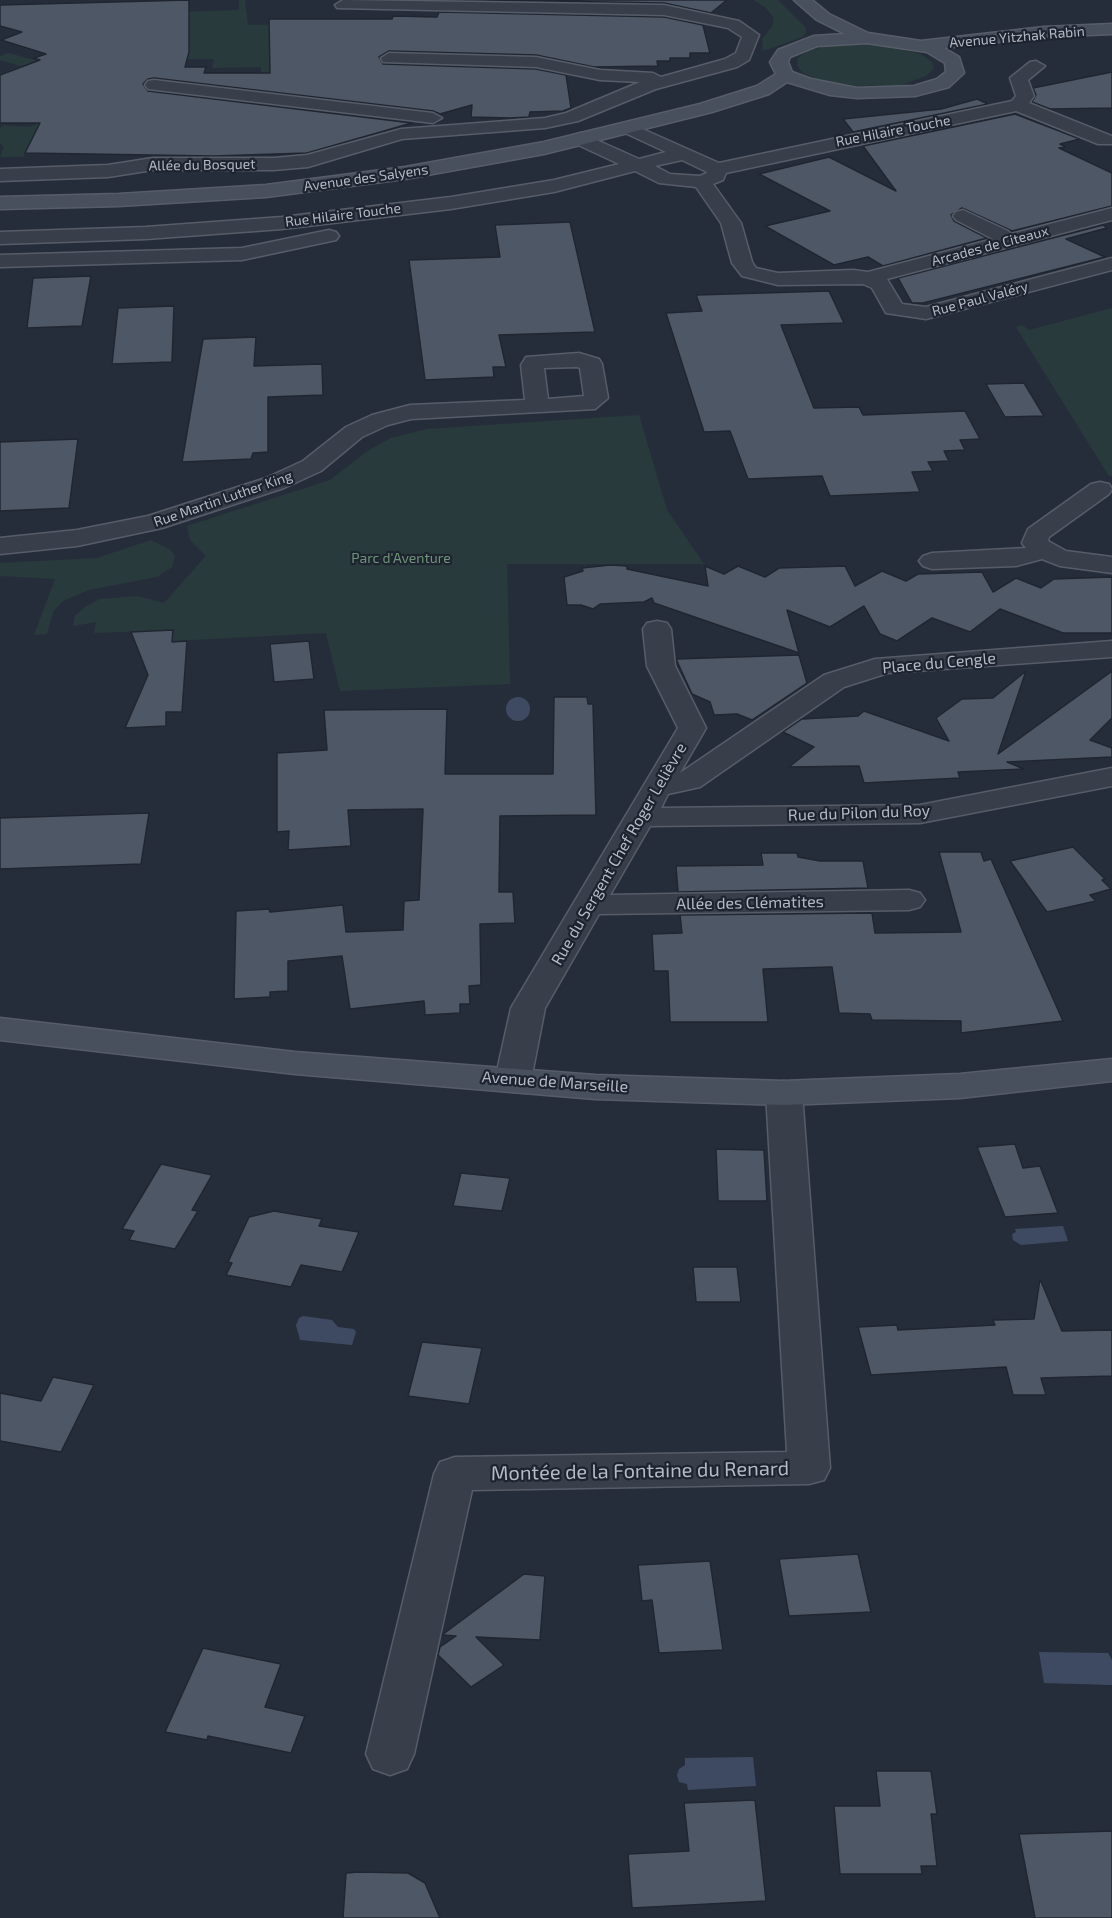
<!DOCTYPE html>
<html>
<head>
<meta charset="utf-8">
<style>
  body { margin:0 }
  canvas { display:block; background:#262d3a }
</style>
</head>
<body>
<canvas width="1112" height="1918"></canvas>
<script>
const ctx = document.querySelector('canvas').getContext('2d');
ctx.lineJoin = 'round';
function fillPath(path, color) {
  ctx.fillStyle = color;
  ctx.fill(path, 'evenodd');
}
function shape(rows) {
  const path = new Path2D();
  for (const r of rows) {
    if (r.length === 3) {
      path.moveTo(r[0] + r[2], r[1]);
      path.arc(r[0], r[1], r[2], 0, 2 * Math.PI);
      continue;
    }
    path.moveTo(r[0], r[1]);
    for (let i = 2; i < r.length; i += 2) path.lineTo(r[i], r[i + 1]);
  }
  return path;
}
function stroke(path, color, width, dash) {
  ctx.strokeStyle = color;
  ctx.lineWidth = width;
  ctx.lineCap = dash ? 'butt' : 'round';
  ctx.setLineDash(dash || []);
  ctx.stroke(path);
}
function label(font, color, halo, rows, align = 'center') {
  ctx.font = font + ' "Exo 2",sans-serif';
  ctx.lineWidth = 4.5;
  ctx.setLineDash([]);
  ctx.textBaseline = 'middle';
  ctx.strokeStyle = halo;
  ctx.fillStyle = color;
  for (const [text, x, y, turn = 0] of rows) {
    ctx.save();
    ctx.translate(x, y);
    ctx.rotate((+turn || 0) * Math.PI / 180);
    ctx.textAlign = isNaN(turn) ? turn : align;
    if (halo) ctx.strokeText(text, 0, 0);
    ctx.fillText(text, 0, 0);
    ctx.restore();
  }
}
const green = shape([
  [239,0,245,0,248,25,290,24,426,31,335,76,261,73,261,67,212,68,214,59,167,59,45,131,36,131,23,157,0,157,4,147,0,143,0,128,4,125,29,127,45,121,0,107,0,74,21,66,0,60,0,56,9,53,48,64,181,12,239,10],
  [754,0,778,0,806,28,806,33,802,37,763,51,762,39,772,27,774,18,766,8],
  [863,43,885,45,920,54,931,61,934,68,926,76,901,85,856,86,815,79,802,72,797,65,798,58,807,52,822,47],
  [1112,308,1112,476,1109,476,1016,327,1022,325,1029,330],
  [639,415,667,510,704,564,507,564,510,684,340,691,326,633,172,641,172,630,94,633,96,622,73,626,75,616,85,607,100,599,137,596,164,603,206,556,190,540,187,526,330,480,369,450,391,438,427,429],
  [151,540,171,550,175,557,172,567,157,577,88,590,63,601,53,612,47,634,34,635,55,579,0,576,0,563,97,558]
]);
const water = shape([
  [518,709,12],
  [1063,1226,1068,1241,1021,1245,1013,1240,1012,1234,1016,1232,1015,1229],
  [303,1316,332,1320,338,1327,354,1329,356,1332,352,1345,300,1340,296,1325,299,1318],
  [1039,1652,1108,1653,1112,1660,1112,1685,1044,1683],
  [753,1757,756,1786,688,1790,687,1784,679,1782,677,1775,679,1769,685,1765,685,1758]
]);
const building = shape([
  [189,0,189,52,185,67,206,67,204,73,270,73,269,19,392,19,393,16,437,17,439,12,664,17,703,25,710,53,690,53,690,58,670,58,670,61,657,61,658,66,594,67,536,55,389,51,379,57,383,64,536,69,566,75,571,108,563,111,530,112,529,117,510,118,471,117,472,105,440,114,433,111,154,78,148,79,143,84,148,91,412,123,307,153,214,156,25,153,40,123,0,123,0,75,40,60,34,58,46,54,1,40,22,32,0,26,0,5,189,0],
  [487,0,727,0,711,13,664,3,487,0],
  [1112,72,1112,108,1050,109,1032,102,1036,95,1033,88,1112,72],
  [977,99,988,104,853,132,843,119,941,109,977,99],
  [1015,114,1080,139,1060,144,1066,147,1059,148,1112,173,1112,206,1012,231,962,208,951,215,954,221,987,238,883,266,868,257,834,265,765,226,830,211,759,174,829,157,896,191,863,146,1015,114],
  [570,222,595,332,499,335,506,367,493,367,494,377,425,380,409,260,500,257,495,225,570,222],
  [1103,225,1107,228,1066,239,1105,257,923,303,912,303,898,278,1103,225],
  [91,276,82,326,27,328,33,278,91,276],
  [829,291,844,323,781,325,814,408,859,407,863,415,965,411,980,439,960,440,965,450,944,451,949,461,928,462,933,471,912,472,920,492,830,496,822,476,748,479,730,431,704,432,666,313,702,311,696,295,829,291],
  [174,306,172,362,112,364,118,308,174,306],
  [256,337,254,366,322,364,323,395,268,397,268,452,253,453,251,459,182,462,203,339,256,337],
  [1024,383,1044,416,1005,417,986,384,1024,383],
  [78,439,69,508,0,511,0,442,78,439],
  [610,565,627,566,627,569,708,586,705,566,724,574,738,566,765,577,779,568,845,566,855,586,882,571,906,581,918,574,982,572,993,592,1016,578,1041,588,1054,579,1112,577,1112,633,1063,633,1000,609,970,632,932,618,897,641,880,634,864,606,830,627,787,610,799,653,654,603,652,598,644,602,600,604,593,609,581,605,567,605,564,577,583,571,582,568,610,565],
  [173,630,172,642,187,641,182,712,166,712,166,726,125,728,148,675,131,632,173,630],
  [309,641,314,679,274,682,270,644,309,641],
  [799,655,807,683,752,720,737,714,714,715,710,702,692,694,676,659,799,655],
  [1026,671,998,754,1112,671,1112,718,1090,740,1112,748,1112,757,1007,762,1024,769,958,772,960,778,864,783,859,766,789,767,814,747,783,732,802,719,858,716,864,711,949,741,936,718,962,699,993,698,1026,671],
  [554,697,587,697,588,704,593,704,596,815,500,816,499,892,513,892,515,923,480,924,481,985,469,986,470,1004,460,1004,460,1013,425,1015,424,1001,350,1009,342,956,288,961,288,991,270,992,270,997,234,999,236,911,269,909,270,912,343,905,346,932,403,930,404,901,419,900,423,809,348,810,351,846,288,850,289,831,277,832,277,753,327,750,324,710,447,709,445,774,553,774,554,697],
  [149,813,141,864,0,869,0,818,149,813],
  [1073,847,1105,879,1102,880,1111,889,1090,895,1096,901,1047,912,1010,861,1073,847],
  [939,852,981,852,984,861,991,859,1063,1021,961,1033,961,1021,872,1020,870,1014,839,1013,832,967,763,969,768,1022,670,1022,668,971,654,971,652,934,682,933,680,915,872,913,875,933,961,932,939,852],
  [761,853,797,853,798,857,820,861,863,861,868,888,678,892,676,866,763,865,761,853],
  [1015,1144,1023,1168,1040,1166,1058,1213,1005,1217,977,1147,1015,1144],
  [716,1149,764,1150,767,1201,718,1201,716,1149],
  [161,1164,212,1175,192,1210,198,1211,175,1249,129,1240,134,1231,122,1229,161,1164],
  [461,1173,510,1178,502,1211,453,1206,461,1173],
  [274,1211,322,1219,319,1226,359,1232,342,1272,301,1265,291,1287,226,1275,232,1263,228,1262,249,1217,274,1211],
  [693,1267,737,1267,741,1302,696,1302,693,1267],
  [1040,1279,1062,1331,1112,1330,1112,1376,1041,1378,1046,1395,1013,1395,1006,1367,871,1375,858,1327,897,1325,898,1330,995,1325,993,1320,1034,1319,1040,1279],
  [422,1342,482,1348,469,1404,408,1396,422,1342],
  [53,1377,94,1385,61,1452,0,1441,0,1393,41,1401,53,1377],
  [858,1554,871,1612,789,1616,779,1559,858,1554],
  [710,1561,723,1650,659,1653,652,1600,642,1601,638,1565,710,1561],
  [524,1574,545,1576,540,1640,476,1637,504,1665,471,1687,438,1655,440,1647,456,1636,442,1635,524,1574],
  [203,1648,281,1664,265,1707,305,1716,291,1753,208,1736,207,1740,165,1732,203,1648],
  [876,1771,931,1771,937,1814,931,1814,937,1866,921,1866,922,1874,840,1874,834,1806,880,1806,876,1771],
  [755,1800,766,1901,632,1908,628,1854,689,1851,684,1803,755,1800],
  [1112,1831,1112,1918,1035,1918,1019,1834,1112,1831],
  [359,1872,408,1873,425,1883,440,1918,343,1918,346,1873,359,1872]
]);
const street = shape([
  [343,0,664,5,739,21,759,35,749,60,737,67,656,89,578,121,545,128,402,139,308,167,274,170,153,170,108,177,0,181,0,169,108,165,153,158,274,158,307,155,401,129,545,118,566,113,640,82,600,80,536,67,383,62,381,58,389,53,536,57,600,70,653,73,661,77,725,59,736,53,742,37,728,28,664,15,337,8,335,5,343,0],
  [1036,61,1045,66,1028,80,1034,96,1029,103,1112,136,1112,144,1098,144,1016,111,726,173,723,180,713,184,741,223,752,262,756,268,778,273,853,270,868,272,993,239,956,220,953,216,956,212,963,210,1008,231,1011,234,1112,208,1112,220,887,279,902,304,926,307,1112,258,1112,270,926,319,886,313,872,288,863,284,778,285,742,276,732,263,721,223,696,187,659,183,635,171,554,192,451,209,282,229,146,239,0,244,0,232,146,227,282,217,451,197,554,180,619,164,574,143,572,139,574,135,581,133,639,159,666,152,623,132,620,128,629,123,719,163,1012,101,1016,96,1010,78,1030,62,1036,61],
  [682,160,707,172,707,173,700,176,670,174,655,166,682,160],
  [154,80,433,113,442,118,433,123,148,89,145,85,148,81,154,80],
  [329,230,336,232,339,236,336,240,242,260,0,267,0,255,242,248,329,230],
  [579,353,599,359,602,364,608,398,595,409,411,419,388,425,362,437,321,471,284,488,162,528,77,546,0,554,0,538,77,530,148,516,266,478,303,461,346,427,372,415,410,405,525,400,521,365,526,357,579,353],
  [577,367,580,368,584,396,548,399,544,368,577,367],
  [1100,482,1109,484,1112,489,1109,494,1049,537,1048,541,1066,551,1112,557,1112,573,1060,566,1042,559,1016,566,932,569,923,566,919,561,923,556,932,553,1026,548,1022,543,1028,529,1091,484,1100,482],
  [657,621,667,623,671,629,675,666,706,728,680,773,824,675,875,659,1112,641,1112,657,888,673,844,687,700,787,668,794,661,808,920,805,1112,768,1112,786,920,823,650,826,610,895,909,890,920,893,925,900,920,907,909,910,599,914,545,1008,531,1080,525,1088,513,1092,501,1088,495,1080,511,1008,678,728,647,666,643,629,647,623,657,621],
  [784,1081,797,1085,802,1093,830,1468,824,1480,809,1484,472,1490,414,1754,407,1769,390,1775,373,1769,366,1754,434,1474,440,1462,455,1457,787,1452,766,1093,771,1085,784,1081]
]);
const secondary = shape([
  [794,0,812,0,829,14,868,33,921,41,1044,27,1112,24,1112,34,1044,37,944,48,959,57,964,73,949,87,915,96,857,98,830,95,787,82,769,94,712,112,544,154,405,179,266,197,119,206,0,209,0,197,119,194,266,185,405,167,544,142,700,104,757,86,776,74,770,62,778,50,814,36,845,34,817,20,794,0],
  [867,43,927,52,945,63,946,72,937,79,914,86,857,88,811,79,792,72,788,62,790,57,817,46,867,43],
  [0,1018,295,1052,595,1075,784,1081,960,1074,1112,1059,1112,1081,960,1098,784,1105,595,1099,295,1074,0,1040,0,1018]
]);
const farStreetnames = [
  ["Avenue Yitzhak Rabin",1017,37,-5],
  ["Rue Hilaire Touche",893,131,-11],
  ["Allée du Bosquet",202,165,-1],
  ["Avenue des Salyens",366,178,-8],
  ["Rue Hilaire Touche",343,215,-7],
  ["Arcades de Citeaux",990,246,-15],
  ["Rue Paul Valéry",980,299,-15],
  ["Rue Martin Luther King",223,499,-19]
];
const farParknames = [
  ["Parc d'Aventure",401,558]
];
const streetNames = [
  ["Place du Cengle",939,663,-5],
  ["Rue du Pilon du Roy",859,813,-2],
  ["Rue du Sergent Chef Roger Lelièvre",619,854,-60],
  ["Allée des Clématites",750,903,-1],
  ["Avenue de Marseille",555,1082,4]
];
const nearStreetnames = [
  ["Montée de la Fontaine du Renard",640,1471,-1]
];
fillPath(green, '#283a3c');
fillPath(water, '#3d4a61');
fillPath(building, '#4e5765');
stroke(building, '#202631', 1.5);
stroke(street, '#575d68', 3);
stroke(secondary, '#575d68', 3);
fillPath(street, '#393f4a');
fillPath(secondary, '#484f5d');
label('14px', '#b5bac6', '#1e242f', farStreetnames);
label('14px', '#6e9479', '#1e242f', farParknames);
label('16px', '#b5bac6', '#1e242f', streetNames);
label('20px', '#b5bac6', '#1e242f', nearStreetnames);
</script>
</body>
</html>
